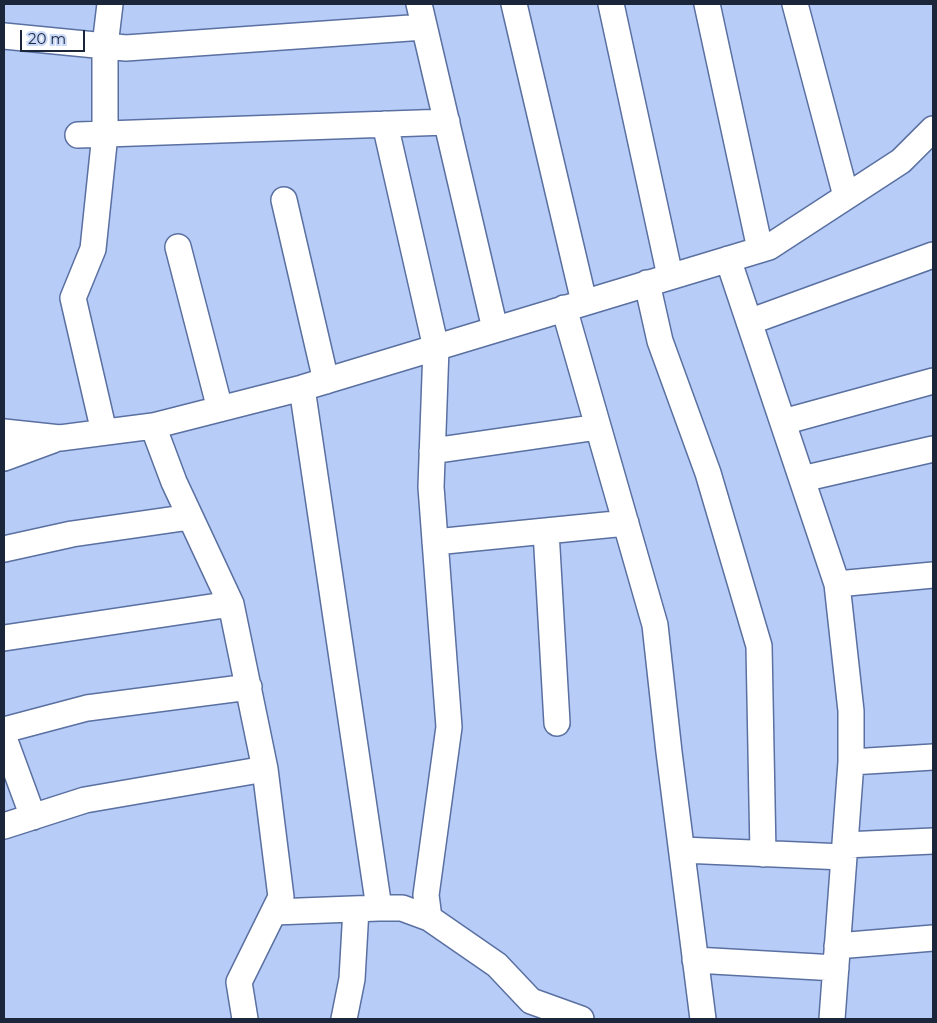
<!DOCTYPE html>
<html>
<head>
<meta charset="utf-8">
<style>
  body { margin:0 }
  #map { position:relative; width:937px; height:1023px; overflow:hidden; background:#b7ccf7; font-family:Montserrat,sans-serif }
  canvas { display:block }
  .frame { position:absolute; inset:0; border:5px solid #1c263a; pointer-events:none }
  .scale { position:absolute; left:20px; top:30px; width:65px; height:22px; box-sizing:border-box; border:2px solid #1c263a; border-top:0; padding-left:6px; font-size:15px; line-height:18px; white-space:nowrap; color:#1c263a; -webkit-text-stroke:4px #c9d9fa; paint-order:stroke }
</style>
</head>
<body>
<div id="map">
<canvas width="937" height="1023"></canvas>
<div class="frame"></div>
<div class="scale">20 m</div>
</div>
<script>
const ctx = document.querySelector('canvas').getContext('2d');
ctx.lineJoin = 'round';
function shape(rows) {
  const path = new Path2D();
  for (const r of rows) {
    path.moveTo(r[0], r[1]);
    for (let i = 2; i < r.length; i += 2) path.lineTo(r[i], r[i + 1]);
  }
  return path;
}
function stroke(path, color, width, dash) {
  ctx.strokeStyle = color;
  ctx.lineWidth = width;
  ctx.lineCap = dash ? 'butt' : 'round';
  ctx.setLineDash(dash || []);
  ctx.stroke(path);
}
const minor = shape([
  [419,4,495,329],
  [514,4,584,302],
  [611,4,670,276],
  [707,4,760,249],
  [795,4,846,196],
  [4,36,126,48,424,27],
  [385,124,436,348,431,487,449,727,426,895,429,918],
  [78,135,447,122],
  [284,200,326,381],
  [178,247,220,409],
  [728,259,837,584,851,711,851,762,832,1019],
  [647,283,660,341,708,473,759,646,763,854],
  [564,308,655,625,669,752,703,1019],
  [749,322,933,255],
  [302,388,379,908],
  [783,422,933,381],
  [153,426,174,482,231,604,265,769,281,897,239,982,245,1019],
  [4,432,60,438,153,426,302,388,769,247,901,161,933,129],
  [104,432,73,298,93,249,105,134,105,46,110,4],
  [432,451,598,427],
  [4,458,53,440],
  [802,479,933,449],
  [546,531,557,723],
  [435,542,626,523],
  [4,549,72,534,190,517],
  [837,584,933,575],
  [4,638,231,604],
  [4,730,87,708,249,687],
  [4,738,33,817],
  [851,762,933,757],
  [4,826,85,800,265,769],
  [845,845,933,841],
  [682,850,844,857],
  [274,912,379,908,402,908,429,918,497,965,531,1001,581,1019],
  [837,946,933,938],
  [695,960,836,968],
  [344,1019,352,979,356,909]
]);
stroke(minor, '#5a70a1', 28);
stroke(minor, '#fff', 25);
</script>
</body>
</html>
